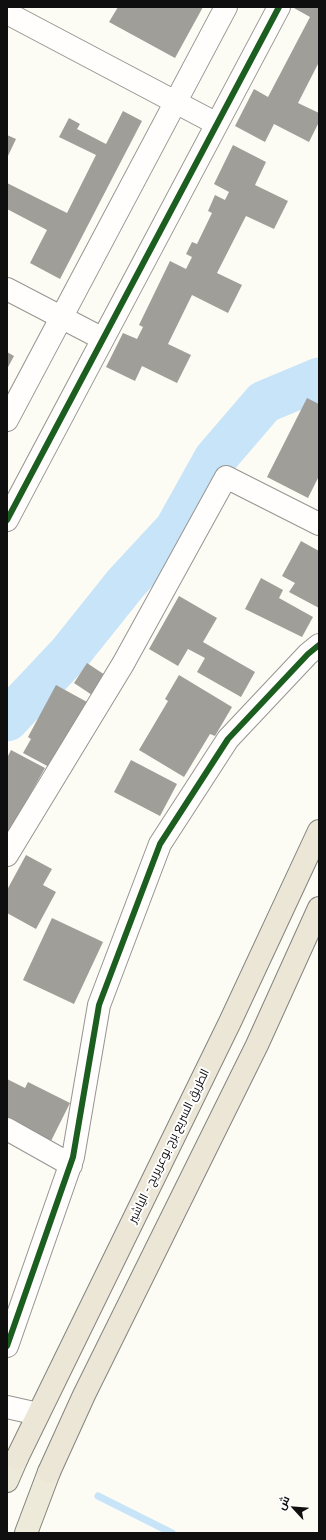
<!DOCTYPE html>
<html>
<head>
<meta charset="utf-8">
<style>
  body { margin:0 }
  #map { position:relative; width:326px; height:1540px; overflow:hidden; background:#fcfbf4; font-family:"IBM Plex Serif",Cairo,serif }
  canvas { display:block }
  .frame { position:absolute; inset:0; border:8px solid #0f0f0f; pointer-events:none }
  .north { position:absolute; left:274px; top:1488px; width:40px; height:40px; -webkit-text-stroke:3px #fff; paint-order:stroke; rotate:296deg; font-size:11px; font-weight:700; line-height:16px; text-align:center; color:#0f0f0f }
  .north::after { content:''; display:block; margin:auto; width:14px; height:18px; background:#0f0f0f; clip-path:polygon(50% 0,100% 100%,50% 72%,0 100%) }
</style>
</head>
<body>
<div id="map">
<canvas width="326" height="1540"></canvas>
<div class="frame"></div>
<div class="north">ش</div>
</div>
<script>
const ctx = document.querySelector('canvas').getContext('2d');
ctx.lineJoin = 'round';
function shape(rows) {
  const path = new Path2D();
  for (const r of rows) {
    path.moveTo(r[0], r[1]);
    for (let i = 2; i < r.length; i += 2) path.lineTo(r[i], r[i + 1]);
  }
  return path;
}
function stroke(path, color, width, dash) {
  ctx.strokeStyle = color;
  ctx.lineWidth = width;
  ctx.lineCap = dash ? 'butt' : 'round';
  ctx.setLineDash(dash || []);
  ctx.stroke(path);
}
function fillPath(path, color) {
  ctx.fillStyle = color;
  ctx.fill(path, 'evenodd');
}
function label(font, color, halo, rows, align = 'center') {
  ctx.font = font + ' "IBM Plex Serif",Cairo,serif';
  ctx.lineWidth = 4;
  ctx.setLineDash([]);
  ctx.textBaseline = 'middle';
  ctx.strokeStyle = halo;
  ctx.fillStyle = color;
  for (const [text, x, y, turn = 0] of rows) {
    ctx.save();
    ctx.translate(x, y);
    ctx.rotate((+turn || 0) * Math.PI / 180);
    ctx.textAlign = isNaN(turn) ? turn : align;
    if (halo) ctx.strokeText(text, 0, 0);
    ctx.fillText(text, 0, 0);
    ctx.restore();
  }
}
const stream = shape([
  [98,1496,172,1533]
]);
const river = shape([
  [7,720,70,653,126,583,176,529,215,459,264,402,319,379]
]);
const building = shape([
  [118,7,203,7,175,58,109,22],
  [295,7,319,7,319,62,298,103,319,113,319,122,309,142,274,124,265,142,235,126,254,89,268,97,310,17,294,8],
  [123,111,142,121,60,279,30,263,47,230,7,209,7,183,67,213,96,155,59,137,69,118,80,124,77,129,106,144],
  [7,135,16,139,7,158],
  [233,145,266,162,255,185,288,201,274,229,246,216,217,273,242,285,228,313,192,295,168,344,191,355,177,383,142,366,135,381,106,367,123,333,137,339,143,327,139,325,170,261,186,269,192,257,186,254,192,242,197,244,212,213,208,211,215,195,225,200,229,192,214,184],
  [7,352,14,356,7,369],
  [307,398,319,404,319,476,308,498,267,477],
  [301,541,319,551,319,608,289,592,295,583,282,576],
  [261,578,283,590,279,598,313,617,302,637,245,609],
  [179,596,217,618,203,642,255,672,241,697,197,672,205,658,188,649,178,666,149,649],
  [87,663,105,675,92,695,74,683],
  [179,675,232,707,215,736,210,734,184,777,139,750,168,701,165,699],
  [56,685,87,702,51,768,23,753,31,739,28,737],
  [11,750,45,768,7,836,7,758],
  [131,760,177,784,160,816,114,792],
  [26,855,52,869,43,885,56,892,36,929,7,913,7,890],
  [52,918,103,942,74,1004,23,980],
  [7,1079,25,1088,28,1082,70,1103,49,1145,7,1123]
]);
const minor = shape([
  [7,13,217,124],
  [7,289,103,339],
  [7,420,226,7],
  [7,520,279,7],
  [7,855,123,664,226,477,319,524],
  [7,1129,71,1165],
  [7,1346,73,1157,99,1005,160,844,228,739,308,654,319,645],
  [7,1407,38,1414]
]);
const primary = shape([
  [7,1481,17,1458],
  [26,1533,49,1472]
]);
const trunk = shape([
  [17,1458,230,1022,319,831],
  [49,1472,84,1395,257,1045,319,908]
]);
const cycleway = shape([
  [7,520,279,7],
  [7,1346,73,1157,99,1005,160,844,228,739,308,654,319,645]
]);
const streetNames = [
  ["الطريق السريع برج بوعريريج - الياشير",169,1146,-64]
];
stroke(stream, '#c8e4f9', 7);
stroke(river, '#c8e4f9', 43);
fillPath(building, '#a09e99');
stroke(minor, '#969592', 24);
stroke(primary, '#83837f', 24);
stroke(trunk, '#83837f', 24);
stroke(minor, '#fffefd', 22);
stroke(primary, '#eeead9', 22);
stroke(trunk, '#ece6d7', 22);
stroke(cycleway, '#1b5e20', 6);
label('12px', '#0f0f0f', '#fff', streetNames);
</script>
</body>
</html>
